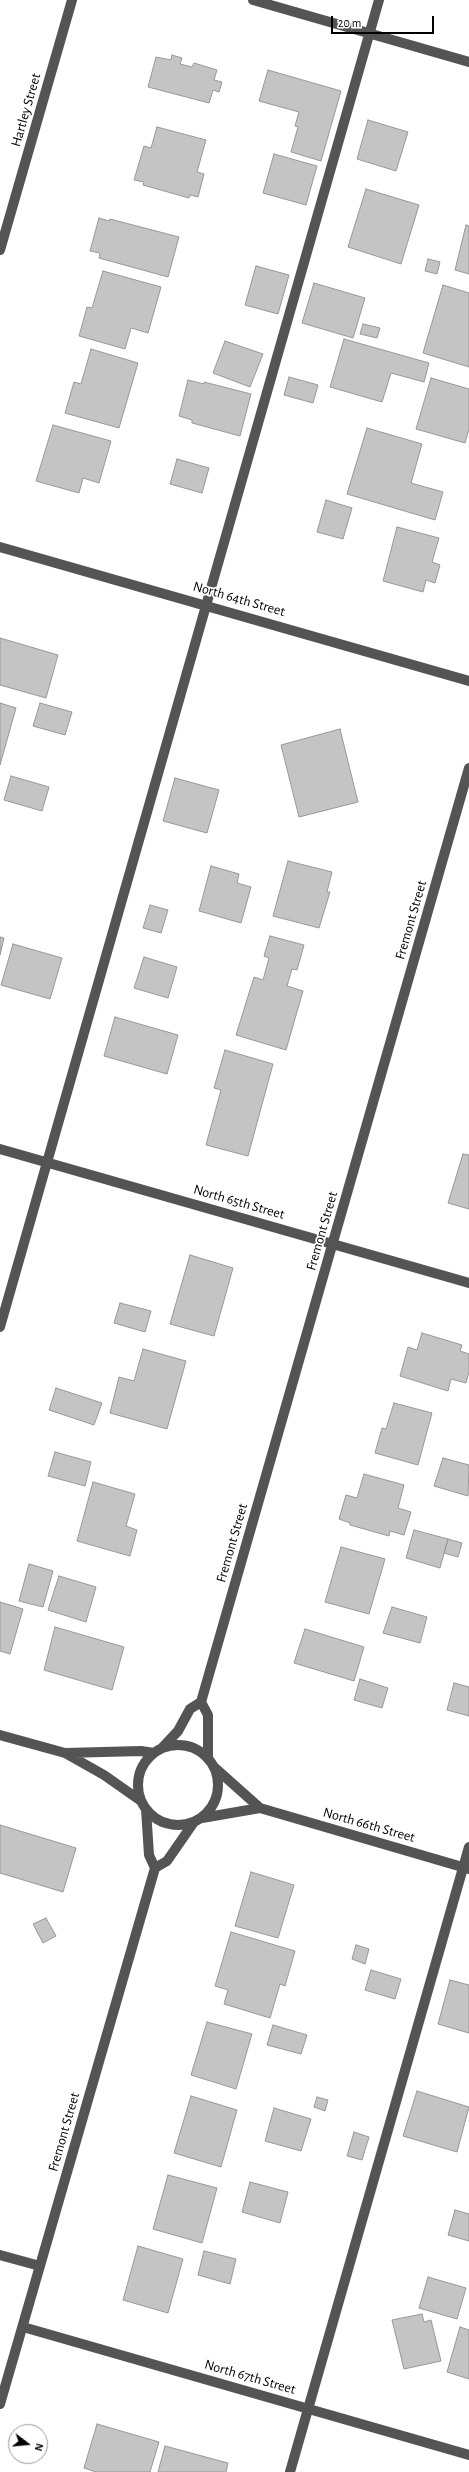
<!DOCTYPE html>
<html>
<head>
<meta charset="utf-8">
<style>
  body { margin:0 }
  #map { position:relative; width:469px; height:2472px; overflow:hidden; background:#fff; font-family:"Alegreya Sans",sans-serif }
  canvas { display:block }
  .north { position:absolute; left:8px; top:2424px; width:40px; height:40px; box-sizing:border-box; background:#fff; border:1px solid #999; border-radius:50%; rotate:106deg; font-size:11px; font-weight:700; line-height:16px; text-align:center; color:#000 }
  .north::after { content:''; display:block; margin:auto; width:14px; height:18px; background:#000; clip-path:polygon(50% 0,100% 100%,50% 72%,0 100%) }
  .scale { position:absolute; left:331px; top:16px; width:103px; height:18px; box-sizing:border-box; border:2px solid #000; border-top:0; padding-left:5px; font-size:12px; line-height:14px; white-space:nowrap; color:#000; -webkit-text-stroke:3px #fff; paint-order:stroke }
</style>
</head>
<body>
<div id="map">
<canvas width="469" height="2472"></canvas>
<div class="north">N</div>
<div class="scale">20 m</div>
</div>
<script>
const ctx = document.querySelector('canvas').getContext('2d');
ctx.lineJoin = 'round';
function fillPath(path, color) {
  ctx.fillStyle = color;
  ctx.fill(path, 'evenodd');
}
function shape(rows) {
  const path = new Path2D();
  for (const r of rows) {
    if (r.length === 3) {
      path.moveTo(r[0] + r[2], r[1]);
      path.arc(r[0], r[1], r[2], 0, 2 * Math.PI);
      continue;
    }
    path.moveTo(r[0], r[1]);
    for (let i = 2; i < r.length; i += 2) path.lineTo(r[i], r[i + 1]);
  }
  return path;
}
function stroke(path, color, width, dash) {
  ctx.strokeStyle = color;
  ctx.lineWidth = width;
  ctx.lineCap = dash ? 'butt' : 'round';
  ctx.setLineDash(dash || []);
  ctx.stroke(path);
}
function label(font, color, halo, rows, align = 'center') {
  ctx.font = font + ' "Alegreya Sans",sans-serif';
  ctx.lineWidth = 3.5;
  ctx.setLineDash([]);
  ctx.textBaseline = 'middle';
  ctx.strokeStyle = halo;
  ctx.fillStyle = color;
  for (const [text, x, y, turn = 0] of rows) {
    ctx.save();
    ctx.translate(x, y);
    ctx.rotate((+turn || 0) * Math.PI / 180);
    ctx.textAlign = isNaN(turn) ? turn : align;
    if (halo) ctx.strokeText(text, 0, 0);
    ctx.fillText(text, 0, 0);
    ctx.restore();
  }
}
const building = shape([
  [172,55,182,58,180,64,192,67,194,63,217,70,214,80,222,82,219,92,213,90,209,103,148,87,156,57,171,60,172,55],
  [268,70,341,91,321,161,291,152,298,127,295,126,299,112,259,101,268,70],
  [368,120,408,132,396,171,357,159,368,120],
  [157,127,206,140,197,172,204,174,198,197,190,195,189,198,143,185,144,182,134,180,144,146,151,148,157,127],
  [274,154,317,166,306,205,263,193,274,154],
  [366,189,419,205,401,264,348,247,366,189],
  [99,218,109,221,110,219,179,237,168,277,99,258,100,253,90,251,99,218],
  [466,225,469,226,469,274,455,270,466,225],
  [428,259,440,262,437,274,425,271,428,259],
  [256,266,289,275,278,314,245,305,256,266],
  [103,271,161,287,148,333,131,328,125,349,79,336,87,307,92,308,103,271],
  [314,283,365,298,353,338,302,323,314,283],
  [443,285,469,293,469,367,423,353,443,285],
  [363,324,380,328,377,338,360,334,363,324],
  [344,339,429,363,424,382,391,373,382,402,330,387,344,339],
  [225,341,263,354,250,387,213,373,225,341],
  [91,349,138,363,119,428,65,413,74,382,81,384,91,349],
  [289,377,318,385,313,403,284,395,289,377],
  [431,378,469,389,469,429,465,443,416,429,431,378],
  [188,380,204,384,204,382,251,394,240,436,192,423,192,420,179,416,188,380],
  [53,425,111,441,99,483,83,478,79,493,36,481,53,425],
  [367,428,422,444,411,483,443,492,435,520,347,494,367,428],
  [177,459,209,468,202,493,170,484,177,459],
  [326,500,352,508,343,539,317,532,326,500],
  [397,527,439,538,432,562,440,565,435,583,426,580,423,592,383,581,397,527],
  [0,638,58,655,46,698,0,685,0,638],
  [0,703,16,708,0,765,0,703],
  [40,703,72,712,65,735,33,726,40,703],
  [340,729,358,802,299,817,281,745,340,729],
  [11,776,49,787,42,811,4,800,11,776],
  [175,778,219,790,207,833,163,821,175,778],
  [288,861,332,872,327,892,330,892,319,928,273,916,288,861],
  [211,866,239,874,237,883,251,887,241,923,199,911,211,866],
  [150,905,168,910,161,933,143,928,150,905],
  [270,936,304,945,297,970,292,969,287,986,303,991,286,1050,236,1035,254,977,263,980,269,958,264,956,270,936],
  [0,937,4,938,0,955,0,937],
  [13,944,62,958,50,999,1,985,13,944],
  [144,957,177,967,168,998,134,988,144,957],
  [115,1017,178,1035,167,1074,104,1056,115,1017],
  [225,1050,273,1064,248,1156,206,1145,221,1090,214,1088,225,1050],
  [463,1154,469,1155,469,1209,448,1203,463,1154],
  [190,1255,233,1268,214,1336,170,1324,190,1255],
  [120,1303,151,1311,145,1332,114,1323,120,1303],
  [422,1333,462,1345,460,1351,469,1354,469,1372,466,1383,451,1379,448,1391,400,1376,408,1347,417,1350,422,1333],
  [143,1349,186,1361,167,1429,110,1413,119,1377,134,1381,143,1349],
  [56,1388,102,1403,94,1425,49,1410,56,1388],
  [394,1403,432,1413,418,1465,375,1453,382,1428,386,1429,394,1403],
  [55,1452,91,1462,85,1486,48,1476,55,1452],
  [443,1458,469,1465,468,1496,434,1486,443,1458],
  [364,1474,404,1485,398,1508,411,1512,404,1535,390,1531,389,1536,350,1525,350,1523,339,1519,346,1495,357,1498,364,1474],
  [93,1482,135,1494,126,1526,137,1530,130,1556,77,1541,93,1482],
  [414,1530,448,1539,440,1568,406,1558,414,1530],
  [448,1539,462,1543,458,1557,444,1553,448,1539],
  [341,1547,385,1559,369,1614,325,1602,341,1547],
  [29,1564,53,1571,43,1607,19,1601,29,1564],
  [59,1576,96,1587,86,1622,48,1610,59,1576],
  [0,1602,23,1609,10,1654,0,1651,0,1602],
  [392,1607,427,1617,420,1643,383,1633,392,1607],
  [55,1627,124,1647,112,1690,44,1670,55,1627],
  [305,1629,364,1647,354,1681,294,1663,305,1629],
  [360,1679,388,1688,382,1708,354,1700,360,1679],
  [454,1683,469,1687,469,1716,447,1710,454,1683],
  [0,1825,76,1848,63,1892,0,1873,0,1825],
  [251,1872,294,1885,278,1938,235,1926,251,1872],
  [46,1918,56,1936,43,1943,33,1924,46,1918],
  [231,1932,295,1951,285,1986,280,1984,270,2018,224,2004,228,1990,215,1986,231,1932],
  [356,1945,369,1949,365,1964,352,1959,356,1945],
  [371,1970,401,1979,395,1999,365,1990,371,1970],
  [450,1980,469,1985,469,2033,438,2024,450,1980],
  [207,2022,252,2034,236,2089,191,2075,207,2022],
  [273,2025,307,2035,301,2054,267,2045,273,2025],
  [417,2091,469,2107,457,2152,403,2136,417,2091],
  [191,2096,237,2110,221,2167,174,2153,191,2096],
  [317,2097,328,2100,325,2111,314,2107,317,2097],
  [274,2108,311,2119,301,2151,265,2141,274,2108],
  [354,2132,369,2137,362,2160,347,2156,354,2132],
  [168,2175,217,2188,202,2243,153,2229,168,2175],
  [250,2182,288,2192,280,2223,242,2212,250,2182],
  [455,2210,469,2214,469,2241,448,2235,455,2210],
  [138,2246,183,2259,168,2313,123,2300,138,2246],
  [204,2251,236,2259,230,2284,198,2275,204,2251],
  [428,2277,466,2288,457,2319,419,2308,428,2277],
  [422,2314,424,2322,431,2320,441,2361,404,2369,392,2320,422,2314],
  [460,2327,469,2330,469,2379,447,2372,460,2327],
  [97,2424,159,2442,150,2472,96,2472,84,2468,97,2424],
  [165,2446,228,2463,226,2472,158,2472,165,2446]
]);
const minor = shape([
  [253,0,469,62],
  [0,250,72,0],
  [0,547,469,681],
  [0,1149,469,1283],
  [0,1327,379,0],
  [201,1702,208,1715,208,1758],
  [0,1735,65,1753,104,1775,141,1801],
  [178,1785,40],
  [162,1748,178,1731,190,1709,201,1702,469,768],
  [65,1753,141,1751,154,1753],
  [214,1767,260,1808,469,1869],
  [202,1818,260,1808],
  [155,1868,167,1861,194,1822],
  [0,2255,40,2266],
  [23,2327,469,2455],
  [0,2404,155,1868,149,1855,146,1809],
  [290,2472,469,1847]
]);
const streetNames = [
  ["Hartley Street",26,110,-74],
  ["North 64th Street",239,599,16],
  ["Fremont Street",411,920,-74],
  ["North 65th Street",239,1202,16],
  ["Fremont Street",322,1231,-74],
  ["Fremont Street",232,1543,-74],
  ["North 66th Street",369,1825,16],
  ["Fremont Street",64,2132,-74],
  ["North 67th Street",250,2377,16]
];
fillPath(building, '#c4c4c4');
stroke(building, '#989898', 1);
stroke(minor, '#545454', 10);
label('14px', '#000', '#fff', streetNames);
</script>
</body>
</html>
